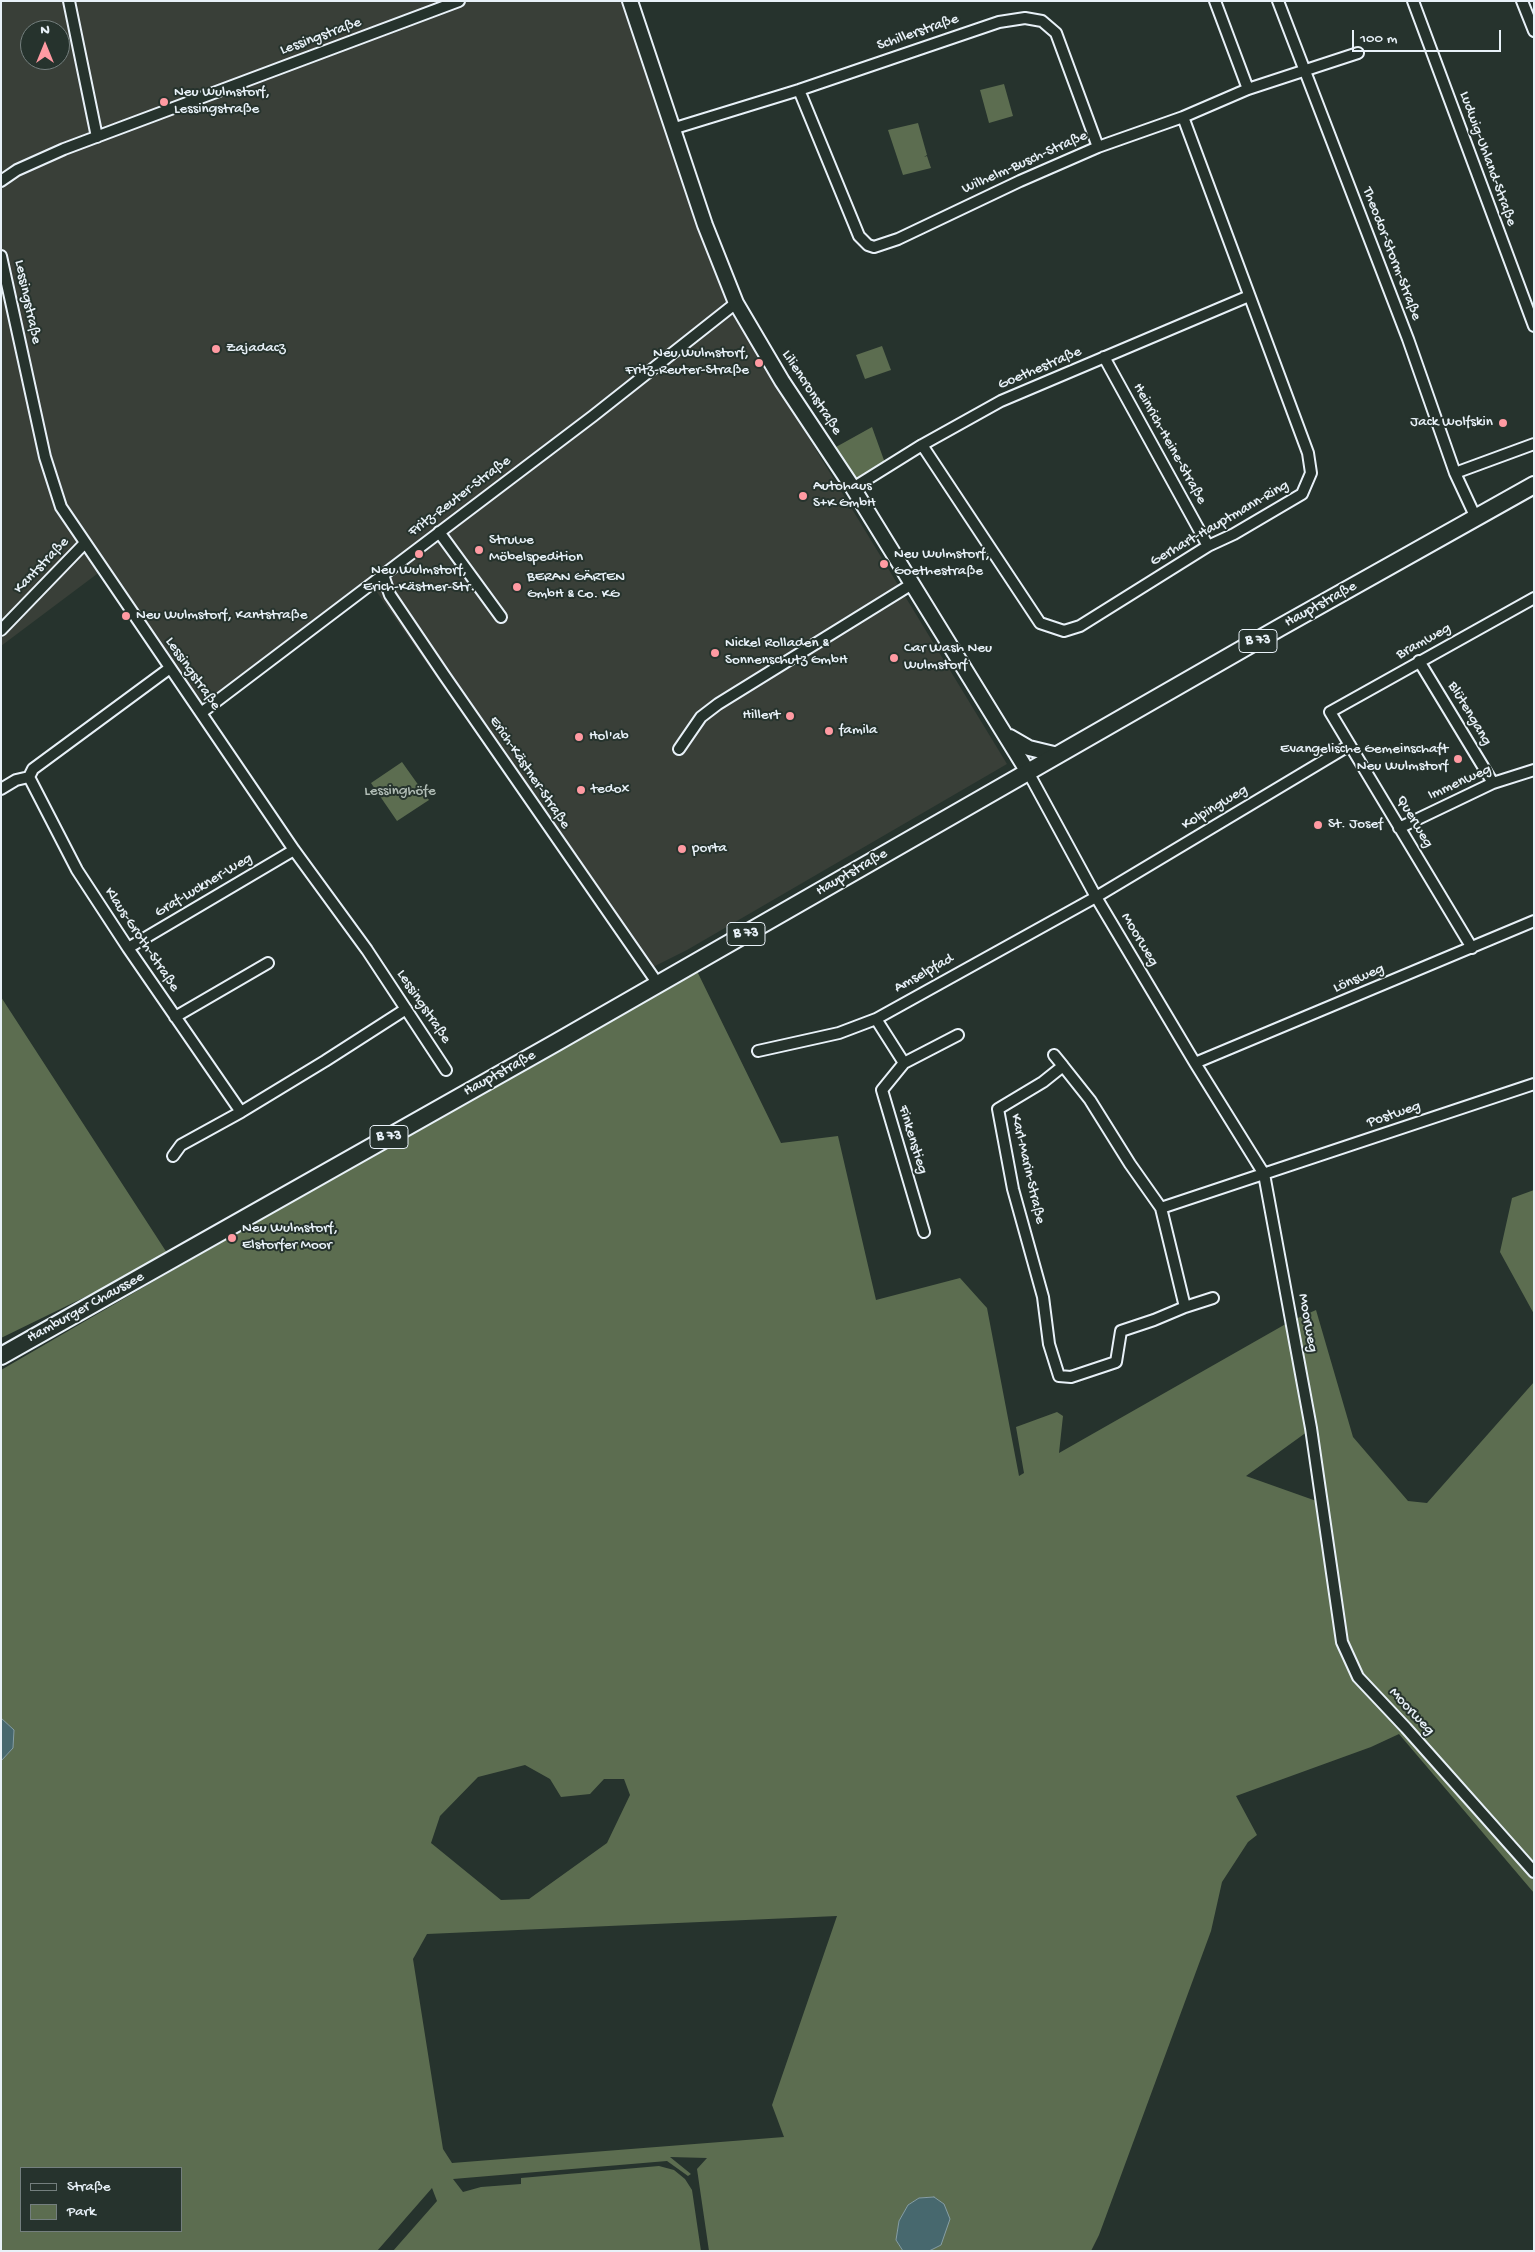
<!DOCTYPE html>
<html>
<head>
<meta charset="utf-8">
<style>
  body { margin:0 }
  #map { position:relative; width:1535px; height:2252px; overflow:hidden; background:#26332d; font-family:"Gochi Hand",sans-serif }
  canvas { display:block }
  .frame { position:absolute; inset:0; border:2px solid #e8f1f8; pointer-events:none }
  .legend { position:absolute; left:20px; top:2167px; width:162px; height:65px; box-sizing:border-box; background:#26332d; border:1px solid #747f7e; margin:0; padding:6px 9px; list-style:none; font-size:15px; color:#e8f1f8 }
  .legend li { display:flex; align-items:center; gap:10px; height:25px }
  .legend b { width:25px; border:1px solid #747f7e }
  .north { position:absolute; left:20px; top:20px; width:50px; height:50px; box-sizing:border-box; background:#26332d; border:1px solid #747f7e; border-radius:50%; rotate:0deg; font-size:14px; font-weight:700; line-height:20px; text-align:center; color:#e8f1f8 }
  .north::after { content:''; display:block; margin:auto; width:18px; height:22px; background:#ff9aa2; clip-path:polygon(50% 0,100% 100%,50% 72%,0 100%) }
  .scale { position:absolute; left:1352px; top:30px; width:149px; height:22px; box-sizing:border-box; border:2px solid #e8f1f8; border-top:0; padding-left:6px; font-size:15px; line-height:18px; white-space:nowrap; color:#e8f1f8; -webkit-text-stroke:4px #26332d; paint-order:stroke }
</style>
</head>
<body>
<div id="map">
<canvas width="1535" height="2252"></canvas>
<div class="frame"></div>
<ul class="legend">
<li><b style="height:6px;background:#26332d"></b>Straße</li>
<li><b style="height:14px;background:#5c6d50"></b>Park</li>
</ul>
<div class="north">N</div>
<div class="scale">100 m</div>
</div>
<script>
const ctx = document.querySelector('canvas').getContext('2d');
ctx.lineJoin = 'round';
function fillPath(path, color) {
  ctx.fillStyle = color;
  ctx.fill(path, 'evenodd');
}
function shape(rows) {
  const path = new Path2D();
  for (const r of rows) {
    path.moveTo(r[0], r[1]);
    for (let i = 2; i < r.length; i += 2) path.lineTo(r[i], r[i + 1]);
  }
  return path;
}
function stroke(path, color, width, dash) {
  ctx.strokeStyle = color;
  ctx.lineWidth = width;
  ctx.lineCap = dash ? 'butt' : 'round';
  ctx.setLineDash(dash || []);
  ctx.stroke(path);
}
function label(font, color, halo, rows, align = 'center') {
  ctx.font = font + ' "Gochi Hand",sans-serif';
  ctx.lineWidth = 4;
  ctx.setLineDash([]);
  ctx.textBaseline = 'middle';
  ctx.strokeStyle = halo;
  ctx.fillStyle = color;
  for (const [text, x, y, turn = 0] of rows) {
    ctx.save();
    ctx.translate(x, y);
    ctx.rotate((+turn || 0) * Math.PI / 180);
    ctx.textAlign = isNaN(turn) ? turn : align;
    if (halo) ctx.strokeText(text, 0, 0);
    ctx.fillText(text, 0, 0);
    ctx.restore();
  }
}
const built = shape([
  [1,1,625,1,728,305,1007,764,687,950,643,972,374,588,200,716,101,571,1,646],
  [30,30,60,30,60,60,30,60]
]);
const green = shape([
  [1004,84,1013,116,989,123,980,90],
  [918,123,927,155,924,157,927,156,931,168,903,175,888,130],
  [882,346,891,370,865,379,856,355],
  [872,427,885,463,856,480,836,447],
  [402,762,429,800,397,821,371,783],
  [695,967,781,1143,838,1136,876,1300,960,1278,987,1308,1019,1476,1024,1473,1016,1427,1057,1412,1063,1416,1059,1453,1291,1321,1316,1310,1353,1437,1408,1501,1427,1503,1534,1382,1534,1893,1399,1734,1371,1747,1236,1796,1257,1835,1248,1842,1222,1882,1211,1931,1099,2235,1091,2251,929,2251,941,2245,944,2204,934,2197,919,2198,908,2205,899,2221,896,2240,903,2251,709,2251,697,2169,707,2158,670,2157,691,2174,688,2176,667,2161,453,2179,463,2192,481,2187,521,2184,521,2178,659,2166,674,2170,685,2179,692,2190,701,2251,393,2251,437,2201,432,2188,377,2251,1,2251,1,1761,13,1748,14,1730,1,1718,1,1370],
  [1311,1429,1322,1503,1246,1476],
  [525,1765,550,1779,561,1797,590,1794,604,1779,624,1779,630,1795,607,1843,529,1899,501,1900,431,1843,440,1816,478,1777],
  [837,1916,772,2105,784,2137,452,2163,443,2149,413,1959,427,1934],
  [21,2168,181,2168,181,2231,21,2231],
  [1,997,169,1256,1,1338],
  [1534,1190,1534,1314,1500,1252,1512,1198]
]);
const water = shape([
  [1,1718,14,1730,13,1748,1,1761,1,1718],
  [934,2197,944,2204,950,2219,941,2245,929,2251,903,2251,896,2240,899,2221,908,2205,919,2198,934,2197]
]);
const street = shape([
  [69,1,97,137],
  [1215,1,1248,89],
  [1278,1,1408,339,1455,473,1476,518],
  [1413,1,1534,326],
  [1522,1,1534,31],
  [799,90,859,236,868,245,874,247,898,239,1020,181,1098,147,1183,117,1248,89,1358,53],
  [672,129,799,90,999,22,1025,18,1042,21,1056,33,1098,147],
  [1,181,17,170,64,149,459,1],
  [1,256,45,457,61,507,294,850,367,950,446,1070],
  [1104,357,1208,546],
  [922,445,1040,623,1064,631,1080,626,1208,546,1234,534,1302,494,1311,473,1308,453,1183,117],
  [1455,473,1534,444],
  [853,488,922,445,1001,401,1249,296],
  [439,532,501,617],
  [383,575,390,595,444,675,658,984],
  [1,630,84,544],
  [1419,661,1493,783],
  [201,713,593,416,736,303],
  [679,749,701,717,718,704,912,584],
  [1028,772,1096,897,1195,1063,1264,1174,1311,1428,1342,1642,1358,1677,1406,1728,1534,1872],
  [29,777,77,870,128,948,241,1112],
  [1,789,16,780,29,777,33,769,170,668],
  [1399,828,1493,783,1534,770],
  [128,948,294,850],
  [1472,948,1330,712,1534,598],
  [175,1017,268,963],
  [876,1019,904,1063,882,1090,924,1232],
  [758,1051,839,1033,876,1019,1096,897,1350,745],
  [1054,1055,1063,1066],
  [904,1063,958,1035],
  [1195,1063,1534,921],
  [1063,1066,1090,1100,1130,1164,1161,1208,1185,1307,1154,1320,1121,1331,1116,1362,1071,1377,1059,1376,1049,1344,1043,1297,1013,1189,998,1109,1043,1082,1063,1066],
  [173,1156,181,1145,241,1112,325,1061,406,1009],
  [1161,1208,1534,1084],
  [1185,1307,1213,1298]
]);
const secondary = shape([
  [630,1,705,225,736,303,782,381,853,488,1028,772],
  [1010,737,1029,748,1058,755]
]);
const primary = shape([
  [1,1356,557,1042,1279,628,1534,485]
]);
const markers = [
  [164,102,5,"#ff9aa2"],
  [216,349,5,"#ff9aa2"],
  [759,363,5,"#ff9aa2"],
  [1503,423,5,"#ff9aa2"],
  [803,496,5,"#ff9aa2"],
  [479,550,5,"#ff9aa2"],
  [419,554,5,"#ff9aa2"],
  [884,564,5,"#ff9aa2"],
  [517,587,5,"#ff9aa2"],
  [126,616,5,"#ff9aa2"],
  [715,653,5,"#ff9aa2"],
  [894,658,5,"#ff9aa2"],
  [790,716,5,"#ff9aa2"],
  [829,731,5,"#ff9aa2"],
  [579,737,5,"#ff9aa2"],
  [1458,759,5,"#ff9aa2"],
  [581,790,5,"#ff9aa2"],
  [1318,825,5,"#ff9aa2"],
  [682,849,5,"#ff9aa2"],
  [232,1238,5,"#ff9aa2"]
];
const shields = [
  [1258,641,38],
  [746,934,38],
  [389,1137,38]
];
const shieldNames = [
  ["B 73",1258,641],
  ["B 73",746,934],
  ["B 73",389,1137]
];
const streetNames = [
  ["Schillerstraße",918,33,-19],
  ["Lessingstraße",321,37,-20],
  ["Ludwig-Uhland-Straße",1487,159,70],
  ["Wilhelm-Busch-Straße",1025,163,-24],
  ["Theodor-Storm-Straße",1391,254,69],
  ["Lessingstraße",27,302,78],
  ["Goethestraße",1040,369,-23],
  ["Liliencronstraße",811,393,57],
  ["Heinrich-Heine-Straße",1169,444,61],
  ["Fritz-Reuter-Straße",460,497,-37],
  ["Gerhart-Hauptmann-Ring",1220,524,-30],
  ["Kantstraße",42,566,-46],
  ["Hauptstraße",1321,605,-29],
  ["Bramweg",1424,642,-29],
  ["Lessingstraße",192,674,55],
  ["Blütengang",1469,714,59],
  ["Erich-Kästner-Straße",529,773,56],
  ["Immenweg",1460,783,-24],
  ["Kolpingweg",1215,808,-31],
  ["Querweg",1414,822,59],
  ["Hauptstraße",852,873,-30],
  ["Graf-Luckner-Weg",204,886,-31],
  ["Klaus-Groth-Straße",141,940,56],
  ["Moorweg",1139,940,59],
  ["Amselpfad",924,974,-29],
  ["Lönsweg",1359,979,-23],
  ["Lessingstraße",423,1007,56],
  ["Hauptstraße",500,1074,-29],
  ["Postweg",1394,1115,-19],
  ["Finkenstieg",912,1140,73],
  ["Karl-Marin-Straße",1027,1169,77],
  ["Hamburger Chaussee",86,1308,-29],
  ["Moorweg",1307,1323,80],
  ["Moorweg",1411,1712,47]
];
const poiNames = [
  ["Neu Wulmstorf,",174,93],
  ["Lessingstraße",174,110],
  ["Zajadacz",226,349],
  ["Neu Wulmstorf,",749,354,"right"],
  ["Fritz-Reuter-Straße",749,371,"right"],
  ["Jack Wolfskin",1493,423,"right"],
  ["Autohaus",813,487],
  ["S+K GmbH",813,504],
  ["Struwe",489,541],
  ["Möbelspedition",489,558],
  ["Neu Wulmstorf,",894,555],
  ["Goethestraße",894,572],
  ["Neu Wulmstorf,",419,571,"center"],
  ["Erich-Kästner-Str.",419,588,"center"],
  ["BERAN GÄRTEN",527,578],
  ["GmbH & Co. KG",527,595],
  ["Neu Wulmstorf, Kantstraße",136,616],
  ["Nickel Rolladen &",725,644],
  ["Sonnenschutz GmbH",725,661],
  ["Car Wash Neu",904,649],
  ["Wulmstorf",904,666],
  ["Hillert",780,716,"right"],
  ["famila",839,731],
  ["Hol'ab",589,737],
  ["Evangelische Gemeinschaft",1448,750,"right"],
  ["Neu Wulmstorf",1448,767,"right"],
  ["tedox",591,790],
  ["St. Josef",1328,825],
  ["porta",692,849],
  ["Neu Wulmstorf,",242,1229],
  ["Elstorfer Moor",242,1246]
];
const parkNames = [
  ["Lessinghöfe",400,792]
];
fillPath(built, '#393f38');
fillPath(green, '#5c6d50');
fillPath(water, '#47686e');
stroke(water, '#879fa5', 1);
stroke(street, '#e8f1f8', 14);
stroke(secondary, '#e8f1f8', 18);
stroke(primary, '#e8f1f8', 20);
stroke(street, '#26332d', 10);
stroke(secondary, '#26332d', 14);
stroke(primary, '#26332d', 16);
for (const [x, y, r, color] of markers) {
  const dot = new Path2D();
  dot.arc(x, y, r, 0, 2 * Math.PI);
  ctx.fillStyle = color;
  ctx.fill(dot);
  stroke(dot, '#26332d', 2);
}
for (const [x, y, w] of shields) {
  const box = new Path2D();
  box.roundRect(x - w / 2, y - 11.5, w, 23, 4);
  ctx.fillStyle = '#26332d';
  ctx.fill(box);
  stroke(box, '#e8f1f8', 1);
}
label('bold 14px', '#e8f1f8', null, shieldNames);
label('15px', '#e8f1f8', '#26332d', streetNames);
label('15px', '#e8f1f8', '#26332d', poiNames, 'left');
label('15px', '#b0bcb5', '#26332d', parkNames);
</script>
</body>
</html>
